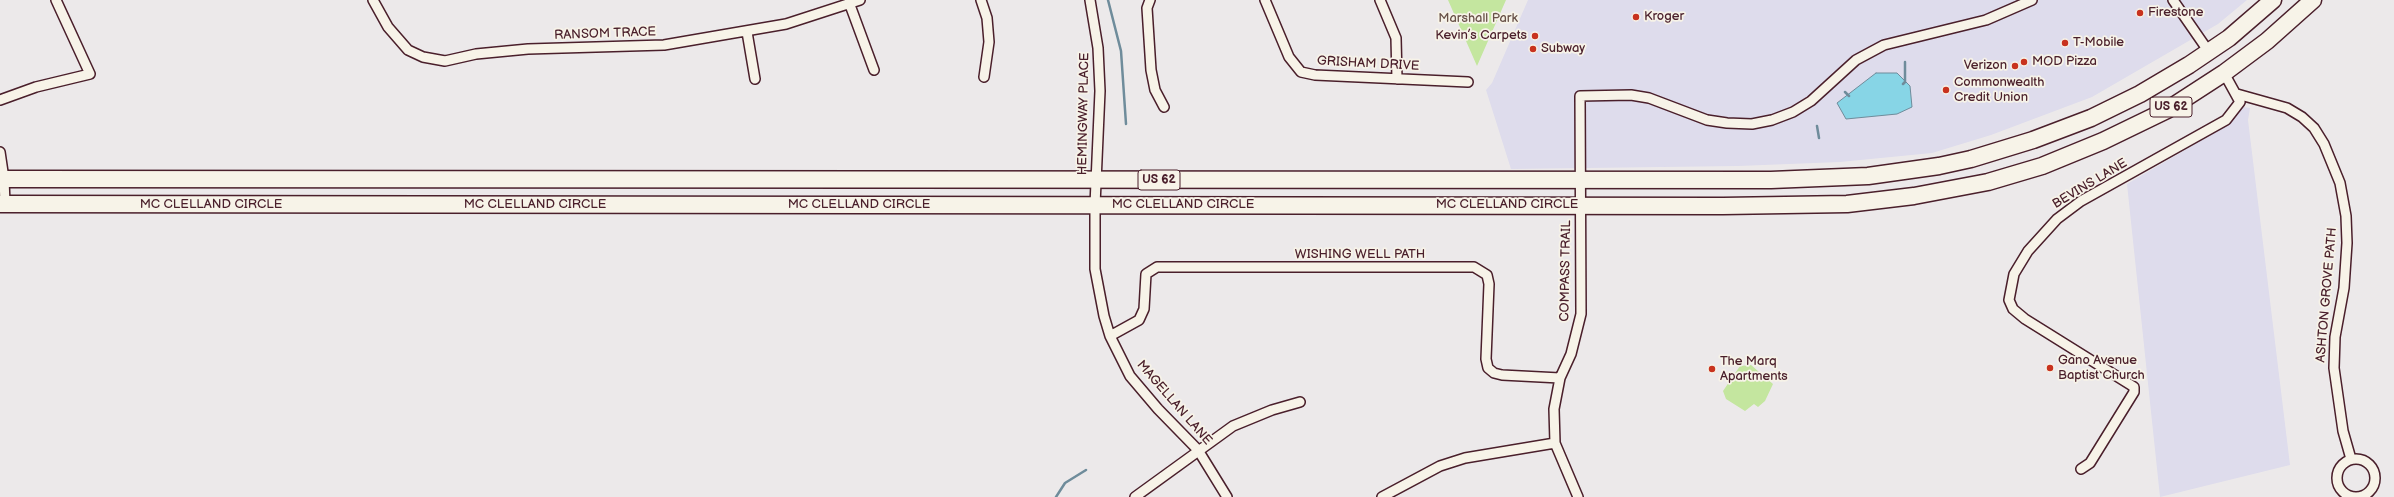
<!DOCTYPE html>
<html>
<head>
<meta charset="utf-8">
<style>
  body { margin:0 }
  canvas { display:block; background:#ece9ea }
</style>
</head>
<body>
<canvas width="2394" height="497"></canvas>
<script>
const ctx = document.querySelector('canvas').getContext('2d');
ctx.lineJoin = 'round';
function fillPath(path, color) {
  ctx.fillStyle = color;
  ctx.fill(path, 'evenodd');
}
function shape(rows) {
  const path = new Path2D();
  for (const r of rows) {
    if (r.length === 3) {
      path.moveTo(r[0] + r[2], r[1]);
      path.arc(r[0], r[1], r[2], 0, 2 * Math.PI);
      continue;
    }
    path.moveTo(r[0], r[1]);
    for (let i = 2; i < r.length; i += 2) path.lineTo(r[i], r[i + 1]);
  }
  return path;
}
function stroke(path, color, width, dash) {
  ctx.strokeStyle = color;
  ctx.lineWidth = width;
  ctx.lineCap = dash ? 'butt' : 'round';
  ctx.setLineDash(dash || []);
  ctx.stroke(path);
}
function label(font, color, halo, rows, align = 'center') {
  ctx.font = font + ' "Balsamiq Sans",sans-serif';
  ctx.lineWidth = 3.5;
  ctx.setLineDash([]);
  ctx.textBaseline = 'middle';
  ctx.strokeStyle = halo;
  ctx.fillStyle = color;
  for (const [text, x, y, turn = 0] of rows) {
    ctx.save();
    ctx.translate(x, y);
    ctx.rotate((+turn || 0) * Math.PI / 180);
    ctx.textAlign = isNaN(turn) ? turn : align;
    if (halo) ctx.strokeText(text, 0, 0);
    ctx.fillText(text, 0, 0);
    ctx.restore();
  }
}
const built = shape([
  [1528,0,2247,0,2218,24,2092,97,1991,135,1932,153,1840,162,1738,166,1511,169,1486,90,1492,83],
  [2243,107,2250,108,2248,120,2290,465,2160,497,2127,184,2226,126]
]);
const green = shape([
  [1448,0,1506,0,1477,66],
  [1751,365,1773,384,1765,401,1758,407,1754,404,1745,411,1726,399,1723,391,1740,366]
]);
const water = shape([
  [1876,73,1897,73,1910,86,1912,107,1897,114,1846,119,1837,103,1876,73]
]);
const stream = shape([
  [1108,0,1121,51,1126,124],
  [1903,84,1905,82,1905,62],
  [1845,92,1849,96],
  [1817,126,1819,138],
  [1056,497,1065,483,1086,470]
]);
const street = shape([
  [373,0,388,27,408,50,423,57,445,61,476,54,528,49,664,45,786,24,860,0],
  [981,0,987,18,989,42,984,77],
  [1090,0,1098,48,1100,91,1095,205,1095,269,1104,316,1110,336,1130,376,1158,409,1198,450,1227,497],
  [1150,0,1147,8,1151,70,1155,90,1164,107],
  [1265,0,1289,57,1301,72,1315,75,1468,82],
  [1380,0,1396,38,1397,79],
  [2173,0,2209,52],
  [850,5,874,70],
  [747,32,755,79],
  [2237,94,2287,108,2302,117,2314,128,2324,144,2340,183,2346,216,2347,243,2344,288,2335,337,2334,368,2343,431,2351,459],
  [0,100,36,87,90,74,56,0],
  [0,152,4,179,5,204],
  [1110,336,1139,320,1144,309,1146,274,1157,267,1474,267,1487,275,1489,284,1486,359,1488,368,1494,373,1502,375,1560,378],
  [2356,478,19],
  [2081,469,2090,463,2134,392,2134,387,2025,319,2013,309,2009,300,2014,274,2028,251,2057,219,2081,201,2226,120,2240,102,2224,73],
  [1135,497,1233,426,1272,410,1300,402],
  [1382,497,1440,466,1465,458,1555,443],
  [1578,497,1555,443,1554,409,1560,378,1571,354,1581,314,1580,96,1631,95,1649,98,1707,120,1727,123,1752,124,1772,120,1793,112,1811,101,1856,60,1884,45,1986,20,2032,0]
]);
const highway = shape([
  [0,179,1771,180,1868,176,1939,166,1971,159,2033,140,2091,118,2140,94,2189,65,2229,38,2273,0],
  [0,204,1723,206,1847,204,1914,196,1988,182,2042,166,2103,141,2167,110,2224,73,2267,41,2313,0]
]);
const markers = [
  [2140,13,4,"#c8321e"],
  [1636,17,4,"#c8321e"],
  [1535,36,4,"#c8321e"],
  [2065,43,4,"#c8321e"],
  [1533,49,4,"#c8321e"],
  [2024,62,4,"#c8321e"],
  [2015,66,4,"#c8321e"],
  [1946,90,4,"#c8321e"],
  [2050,368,4,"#c8321e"],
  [1712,369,4,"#c8321e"]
];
const shields = [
  [2171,107,42],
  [1159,180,42]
];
const shieldNames = [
  ["US 62",2171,107],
  ["US 62",1159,180]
];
const poiNames = [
  ["Firestone",2148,13],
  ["Kroger",1644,17],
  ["Kevin’s Carpets",1527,36,"right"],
  ["T-Mobile",2073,43],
  ["Subway",1541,49],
  ["MOD Pizza",2032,62],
  ["Verizon",2007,66,"right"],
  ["Commonwealth",1954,83],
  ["Credit Union",1954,98],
  ["Gano Avenue",2058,361],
  ["Baptist Church",2058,376],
  ["The Marq",1720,362],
  ["Apartments",1720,377]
];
const parkNames = [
  ["Marshall Park",1478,19]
];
const streetNames = [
  ["RANSOM TRACE",605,34,-2],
  ["GRISHAM DRIVE",1368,64,3],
  ["HEMINGWAY PLACE",1084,114,-89],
  ["BEVINS LANE",2090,184,-31],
  ["MC CLELLAND CIRCLE",211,205],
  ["MC CLELLAND CIRCLE",535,205],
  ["MC CLELLAND CIRCLE",859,205],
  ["MC CLELLAND CIRCLE",1183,205],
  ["MC CLELLAND CIRCLE",1507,205],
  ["WISHING WELL PATH",1360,255],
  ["COMPASS TRAIL",1566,271,-89],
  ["ASHTON GROVE PATH",2327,295,-85],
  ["MAGELLAN LANE",1174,403,49]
];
fillPath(built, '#dedcec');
fillPath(green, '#c4e69f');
fillPath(water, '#87d5e6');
stroke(water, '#6f8c9b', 1);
stroke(stream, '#6f8c9b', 2.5);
stroke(street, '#4a1f2b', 12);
stroke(highway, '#4a1f2b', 19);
stroke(street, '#f7f3e8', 9);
stroke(highway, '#f7f3e8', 16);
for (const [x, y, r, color] of markers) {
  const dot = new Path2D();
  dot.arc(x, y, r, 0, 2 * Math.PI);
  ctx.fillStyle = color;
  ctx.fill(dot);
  stroke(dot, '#f7f3e8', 1.5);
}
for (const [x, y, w] of shields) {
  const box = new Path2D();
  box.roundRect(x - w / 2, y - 10, w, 20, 3);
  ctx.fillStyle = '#f7f3e8';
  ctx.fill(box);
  stroke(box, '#4a1f2b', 1);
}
label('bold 12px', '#4a1f2b', null, shieldNames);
label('13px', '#4a1f2b', '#f7f3e8', poiNames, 'left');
label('13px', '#685148', '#f7f3e8', parkNames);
label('13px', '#4a1f2b', '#f7f3e8', streetNames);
</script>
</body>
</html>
